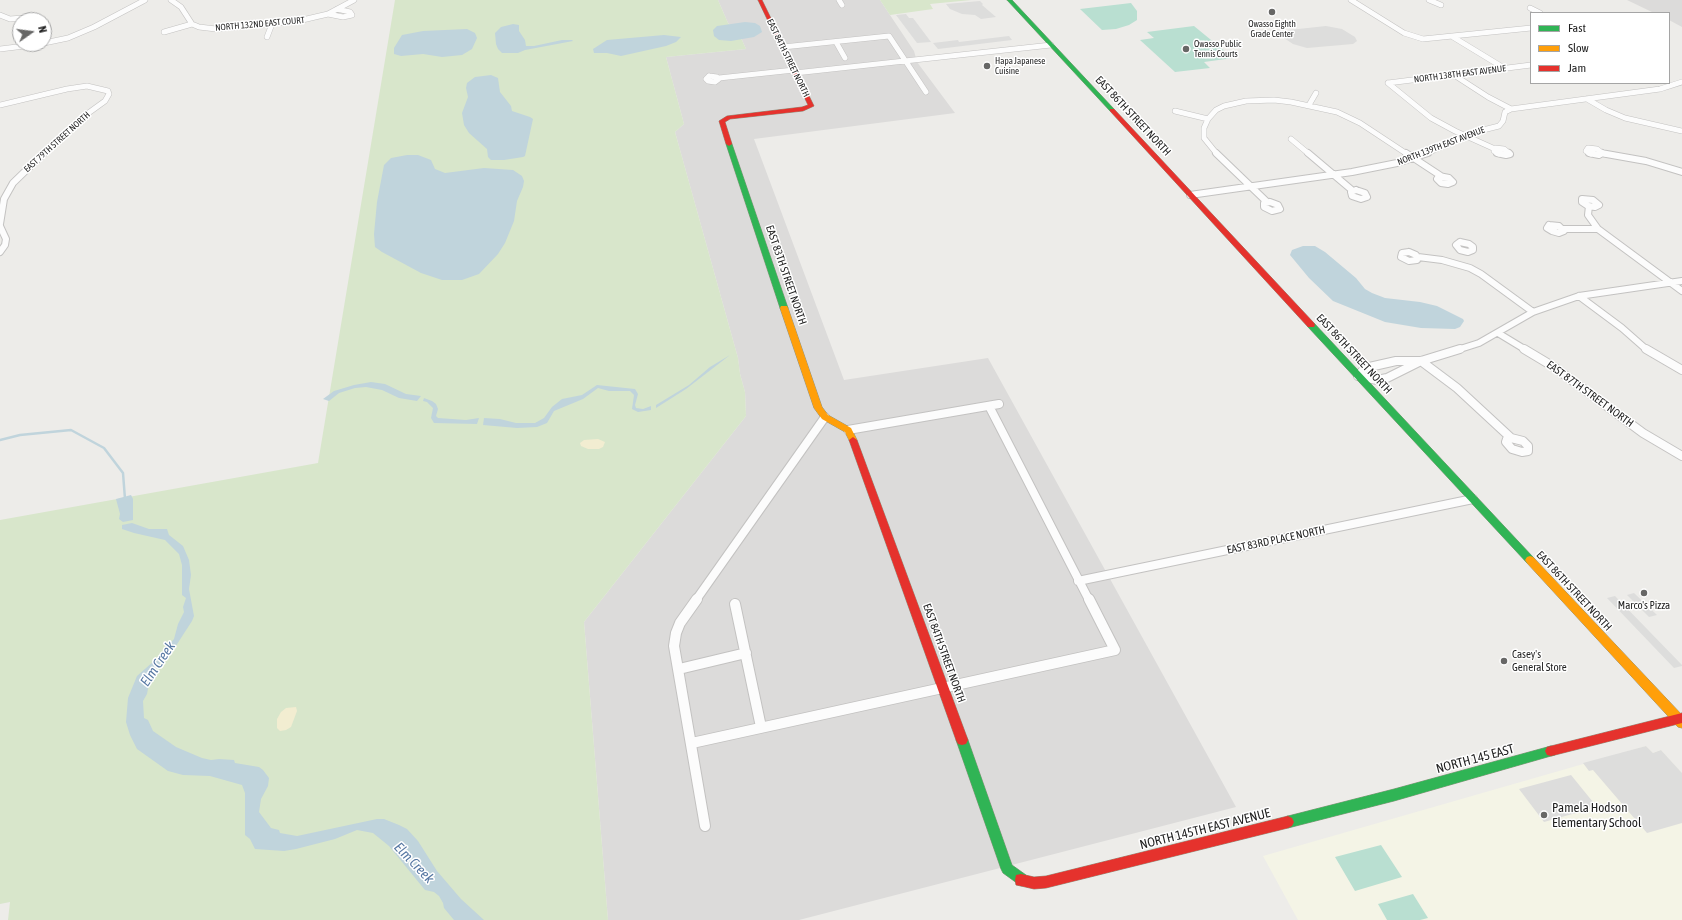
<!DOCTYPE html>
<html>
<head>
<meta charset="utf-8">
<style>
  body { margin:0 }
  #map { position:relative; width:1682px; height:920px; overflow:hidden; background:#edece9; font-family:"Asap Condensed",sans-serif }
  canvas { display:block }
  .legend { position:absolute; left:1530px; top:12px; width:140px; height:72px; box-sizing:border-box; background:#fff; border:1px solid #a5a5a5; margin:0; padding:5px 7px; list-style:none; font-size:12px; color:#1f1f1f }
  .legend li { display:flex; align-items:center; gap:8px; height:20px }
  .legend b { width:20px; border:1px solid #a5a5a5 }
  .north { position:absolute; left:12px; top:12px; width:40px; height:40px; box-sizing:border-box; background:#fff; border:1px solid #a5a5a5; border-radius:50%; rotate:76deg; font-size:11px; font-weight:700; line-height:16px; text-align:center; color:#1f1f1f }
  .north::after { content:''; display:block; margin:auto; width:14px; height:18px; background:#676766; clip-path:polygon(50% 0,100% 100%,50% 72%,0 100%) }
</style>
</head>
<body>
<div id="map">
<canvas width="1682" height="920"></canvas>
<ul class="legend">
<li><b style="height:5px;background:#30b455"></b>Fast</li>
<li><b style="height:5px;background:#ff9f0a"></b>Slow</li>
<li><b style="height:5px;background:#e5322d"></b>Jam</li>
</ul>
<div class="north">N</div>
</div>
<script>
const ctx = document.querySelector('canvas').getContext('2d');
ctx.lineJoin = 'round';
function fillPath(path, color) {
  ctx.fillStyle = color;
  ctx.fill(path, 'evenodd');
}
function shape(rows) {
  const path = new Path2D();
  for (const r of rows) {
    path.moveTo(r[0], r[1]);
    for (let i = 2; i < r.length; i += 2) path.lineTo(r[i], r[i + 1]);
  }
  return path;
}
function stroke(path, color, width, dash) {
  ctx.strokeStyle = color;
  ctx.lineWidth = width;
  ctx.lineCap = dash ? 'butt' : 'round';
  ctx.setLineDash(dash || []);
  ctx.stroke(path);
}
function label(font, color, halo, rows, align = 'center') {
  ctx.font = font + ' "Asap Condensed",sans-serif';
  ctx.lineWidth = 3;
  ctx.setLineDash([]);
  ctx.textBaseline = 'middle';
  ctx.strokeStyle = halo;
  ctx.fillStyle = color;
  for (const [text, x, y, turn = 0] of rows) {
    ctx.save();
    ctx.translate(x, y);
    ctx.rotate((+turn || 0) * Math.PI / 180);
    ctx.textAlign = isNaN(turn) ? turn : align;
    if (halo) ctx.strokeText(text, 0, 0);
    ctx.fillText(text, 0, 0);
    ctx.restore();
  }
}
const residential = shape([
  [718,0,880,0,914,51,917,62,955,113,754,139,844,380,988,358,1236,807,799,920,608,920,584,622,746,416,745,392,740,374,738,358,675,132,684,124,666,57,746,49,742,40,728,23],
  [1627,0,1682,0,1682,27,1669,20,1669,13,1654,13]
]);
const education = shape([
  [1646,746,1653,753,1661,750,1682,773,1682,920,1298,920,1263,856]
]);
const grass = shape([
  [395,0,718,0,728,23,742,40,746,49,666,57,684,124,675,132,738,358,740,374,745,392,746,416,584,622,608,920,8,920,10,902,0,904,0,520,318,463],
  [880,0,971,0,930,4,933,9,890,15]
]);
const sand = shape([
  [598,439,605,442,603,447,599,449,588,449,581,446,580,443,584,440],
  [286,708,296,707,297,711,291,727,286,730,280,731,277,728,277,719,281,712]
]);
const pitch = shape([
  [1131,3,1137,11,1137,20,1129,25,1116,29,1102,30,1080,9],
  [1194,26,1233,58,1204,62,1210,68,1175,72,1140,40,1154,38,1147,32],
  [1381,845,1402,877,1355,891,1335,857],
  [1413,894,1428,918,1420,920,1387,920,1378,904]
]);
const parking = shape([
  [980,1,983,4,982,5,996,17,981,19,975,15,962,14,950,9,946,4],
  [906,14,909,18,913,18,931,42,917,43,896,15],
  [1326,26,1342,29,1355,37,1357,41,1353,44,1307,48,1293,44,1284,38,1282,33,1289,30],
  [1009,36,1012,40,938,49,933,43,958,40,959,42],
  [1634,593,1657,615,1649,617,1627,595],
  [1615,596,1682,665,1682,666,1674,668,1607,598],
  [1646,746,1653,753,1661,750,1682,773,1682,823,1647,833,1593,770,1589,771,1583,763],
  [1571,775,1597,807,1544,822,1519,789]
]);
const water = shape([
  [745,22,755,23,760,26,762,32,754,37,731,41,719,40,714,36,713,30,717,26],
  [513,24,519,25,519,31,525,40,526,46,534,46,562,40,572,40,573,41,525,50,518,53,502,53,498,49,496,44,495,33,501,27],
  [467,29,475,33,477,38,472,49,462,55,442,57,423,54,401,56,394,54,394,48,402,35,423,31],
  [664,35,681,37,676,42,666,46,621,56,607,53,594,53,593,49,607,40],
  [491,75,498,78,500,92,511,106,512,111,530,117,533,119,525,156,523,157,504,160,491,160,488,157,487,149,469,133,464,125,462,113,468,97,466,88,467,83,475,77],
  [407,155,418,155,431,160,435,169,445,173,484,168,513,170,522,176,524,181,523,187,517,201,514,221,505,243,498,254,479,274,462,280,442,280,421,273,382,252,375,247,374,234,377,202,384,165,391,158],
  [1303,246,1315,246,1325,252,1356,278,1365,289,1372,293,1385,298,1420,302,1437,306,1463,319,1464,321,1460,327,1455,329,1421,328,1385,322,1333,301,1309,278,1290,255,1292,250],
  [730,355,686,389,656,408,656,405,689,385,710,367],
  [371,382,385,384,406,394,421,396,417,401,399,398,382,390,366,387,355,388,339,393,329,401,323,399,334,391,354,385],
  [597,385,635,389,638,394,635,405,636,408,643,409,651,406,651,410,638,412,632,409,634,395,630,391,609,391,598,388,583,399,554,411,547,423,537,427,517,428,483,425,484,418,500,419,516,423,535,423,544,418,552,407,562,399,582,395],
  [424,398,432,401,436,404,438,409,436,416,438,418,466,420,479,418,477,424,434,423,431,418,433,408,427,402,423,401],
  [131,495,133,499,133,520,123,522,119,519,120,514,116,499],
  [132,523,149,529,167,529,169,535,183,546,189,560,191,575,189,589,194,616,192,621,170,655,155,668,150,678,147,694,143,701,144,718,148,720,153,731,176,747,202,758,211,760,219,759,234,760,235,763,259,767,263,770,269,778,268,786,261,799,259,812,271,828,279,830,280,833,297,836,377,819,384,819,399,825,407,829,418,841,437,871,461,899,484,920,454,920,444,908,443,903,439,896,434,892,425,890,389,846,373,833,357,830,335,839,296,849,284,851,255,849,250,839,245,835,245,793,242,785,210,776,183,775,168,771,137,749,130,735,126,722,128,698,137,676,154,661,174,639,178,624,184,612,183,607,186,598,182,595,182,565,179,554,165,540,134,533,122,529,122,525]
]);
const stream = shape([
  [0,440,20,435,71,430,104,448,123,473,125,499]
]);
const streetFar3 = shape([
  [171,0,181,7,192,24],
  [839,0,842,5],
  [1351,0,1404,33,1423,39,1531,28],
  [1429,0,1441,5],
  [1530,8,1540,13],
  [328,14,343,17,352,15,350,12,337,9],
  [0,15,10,19,35,17],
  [192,24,199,27,216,29,298,21,328,14,354,0],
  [164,32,192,24],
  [267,37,272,24],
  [1453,37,1504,68],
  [836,42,845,58],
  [44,43,68,38,94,27,145,0],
  [783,47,889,36,926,92],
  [0,49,41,44],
  [795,73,1051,45],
  [1454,75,1488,97,1511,109],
  [709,76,717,77,719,79,715,82,708,81,706,79,709,76],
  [719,78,794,70],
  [1388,83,1531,65],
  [1388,83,1431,118,1455,131,1495,149],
  [1587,99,1606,110,1625,118,1682,131],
  [0,105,67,89,87,86,108,91,109,94,105,101,87,114,43,154],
  [1309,105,1316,93],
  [1175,111,1208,119],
  [1291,139,1309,154],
  [1601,153,1606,154],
  [1217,154,1204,138,1204,128,1208,119,1216,110,1224,106,1246,101,1274,100,1291,102,1337,112,1360,123,1407,154],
  [1425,154,1479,131,1499,126,1503,121,1505,112,1511,109,1660,89,1682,82],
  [1499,154,1494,151,1495,148,1504,149,1510,154],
  [1591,154,1586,151,1588,148,1597,149,1602,153,1601,154]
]);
const streetFar2 = shape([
  [1216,153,1267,202],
  [1308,153,1353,191],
  [1406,153,1441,176],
  [1497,153,1506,155,1510,154,1509,153],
  [1589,153,1599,155,1602,153],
  [1601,153,1646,161,1682,172],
  [1439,176,1449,178,1453,182,1448,184,1441,183,1437,179,1439,176],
  [1356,190,1365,193,1367,197,1361,199,1352,196,1351,192,1356,190],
  [1190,195,1352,172,1397,163,1428,153],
  [1582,199,1593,200,1599,205,1595,207,1588,206,1582,202,1582,199],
  [1270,202,1278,205,1280,209,1272,211,1264,207,1264,203,1270,202],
  [1589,206,1588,215,1598,229,1682,291],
  [0,224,4,199,13,183,44,153],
  [1549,225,1559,226,1564,231,1559,233,1552,231,1547,228,1549,225],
  [0,226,6,239,5,245,0,252],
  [1563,229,1598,229],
  [1460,242,1469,244,1473,247,1473,250,1468,252,1460,250,1456,245,1460,242],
  [1409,252,1416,255,1417,260,1409,261,1401,257,1402,253,1409,252],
  [1418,257,1442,260,1470,268,1481,274,1533,312],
  [1579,296,1622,328,1647,350],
  [1498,333,1526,350],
  [1457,350,1479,343,1533,312,1579,296,1682,281]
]);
const streetFar1 = shape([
  [1524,349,1554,367,1643,433,1682,456],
  [1646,349,1682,370],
  [1396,361,1421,361,1387,378,1377,380,1358,376,1365,368,1396,361],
  [1421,361,1460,349],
  [1421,361,1457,388,1511,438],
  [989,406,1089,600],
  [848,430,999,404],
  [1511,438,1523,441,1528,446,1528,451,1522,452,1512,449,1506,442,1507,439,1511,438],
  [1078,581,1473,499],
  [696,600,825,417]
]);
const street = shape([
  [697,599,680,623,676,633,674,646,705,826],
  [735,604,761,727],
  [679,669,746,653],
  [692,743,1115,650,1089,599]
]);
const fast = shape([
  [1007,0,1012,0,1114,109,1114,111,1110,111,1007,0],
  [729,142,732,144,788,308,787,310,781,310,780,308,726,144,729,142],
  [1308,323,1314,323,1533,557,1535,560,1533,563,1530,564,1527,563,1308,327,1307,325,1308,323],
  [962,735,966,736,968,740,1012,865,1026,875,1027,880,1026,885,1021,886,1003,873,1001,869,956,740,958,736,962,735],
  [1551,746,1555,747,1557,751,1555,755,1551,756,1394,801,1288,828,1284,826,1282,822,1284,818,1288,816,1394,789,1551,746]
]);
const slow = shape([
  [781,306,787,306,788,308,822,407,828,415,851,428,857,440,856,442,850,442,845,432,822,419,814,408,780,308,781,306],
  [1530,556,1533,557,1682,715,1682,728,1678,727,1527,563,1525,560,1527,557,1530,556]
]);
const jam = shape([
  [758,0,762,0,814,106,803,111,730,119,725,122,732,144,729,146,726,144,719,121,727,116,802,107,808,105,758,0],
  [1110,109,1114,109,1314,323,1315,325,1314,327,1308,327,1110,111,1110,109],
  [853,437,857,440,968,740,966,744,962,745,958,744,956,740,849,440,853,437],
  [1682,713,1682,723,1551,756,1547,755,1545,751,1547,747,1551,746,1682,713],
  [1288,816,1292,818,1294,822,1292,826,1288,828,1046,888,1034,889,1021,886,1016,885,1015,880,1016,875,1021,874,1034,877,1046,876,1288,816]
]);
const markers = [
  [1272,12,4,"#676766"],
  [1186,49,4,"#676766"],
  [987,66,4,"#676766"],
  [1644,593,4,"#676766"],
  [1504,661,4,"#676766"],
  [1544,815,4,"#676766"]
];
const farStreetnames = [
  ["NORTH 132ND EAST COURT",260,24,-5],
  ["EAST 84TH STREET NORTH",788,58,64],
  ["NORTH 138TH EAST AVENUE",1460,74,-7],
  ["EAST 79TH STREET NORTH",57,142,-42],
  ["NORTH 139TH EAST AVENUE",1441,146,-21]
];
const farPoinames = [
  ["Owasso Eighth",1272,24,"center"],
  ["Grade Center",1272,34,"center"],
  ["Owasso Public",1194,44],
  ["Tennis Courts",1194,54],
  ["Hapa Japanese",995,61],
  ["Cuisine",995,71]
];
const streetNames = [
  ["EAST 86TH STREET NORTH",1133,116,47],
  ["EAST 83TH STREET NORTH",786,275,71],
  ["EAST 86TH STREET NORTH",1354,354,47],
  ["EAST 87TH STREET NORTH",1590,394,36],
  ["EAST 83RD PLACE NORTH",1276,540,-12],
  ["EAST 86TH STREET NORTH",1574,591,47],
  ["EAST 84TH STREET NORTH",944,653,70]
];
const poiNames = [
  ["Marco's Pizza",1644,606],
  ["Casey's",1512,655,"left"],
  ["General Store",1512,668,"left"]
];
const nearStreetnames = [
  ["NORTH 145 EAST",1475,759,-15],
  ["NORTH 145TH EAST AVENUE",1205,829,-14]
];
const nearPoinames = [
  ["Pamela Hodson",1552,808],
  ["Elementary School",1552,823]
];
const nearWaternames = [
  ["Elm Creek",158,664,-56],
  ["Elm Creek",414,863,46]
];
fillPath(residential, '#dcdbda');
fillPath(education, '#f4f4e6');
fillPath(grass, '#d8e6cb');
fillPath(sand, '#f2edd1');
fillPath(pitch, '#b9dfd1');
fillPath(parking, '#dddddc');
fillPath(water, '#c0d4dc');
stroke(stream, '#c0d4dc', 2.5);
stroke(streetFar3, '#c3c2c1', 6);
stroke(streetFar2, '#c3c2c1', 8);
stroke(streetFar1, '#c3c2c1', 10);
stroke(street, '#c3c2c1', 12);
stroke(fast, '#929583', 1);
stroke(slow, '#929583', 1);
stroke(jam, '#929583', 1);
stroke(streetFar3, '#fcfcfc', 5);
stroke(streetFar2, '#fcfcfc', 6);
stroke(streetFar1, '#fcfcfc', 8);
stroke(street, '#fcfcfc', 10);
fillPath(fast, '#30b455');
fillPath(slow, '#ff9f0a');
fillPath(jam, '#e5322d');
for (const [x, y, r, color] of markers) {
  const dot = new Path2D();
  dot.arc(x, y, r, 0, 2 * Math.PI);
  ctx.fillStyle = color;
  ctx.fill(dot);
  stroke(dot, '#fff', 1.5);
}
label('9px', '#1f1f1f', '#fff', farStreetnames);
label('9px', '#1f1f1f', '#fff', farPoinames, 'left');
label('11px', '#1f1f1f', '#fff', streetNames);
label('11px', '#1f1f1f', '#fff', poiNames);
label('13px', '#1f1f1f', '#fff', nearStreetnames);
label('13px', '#1f1f1f', '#fff', nearPoinames, 'left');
label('italic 14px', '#5778a3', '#fff', nearWaternames);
</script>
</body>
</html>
